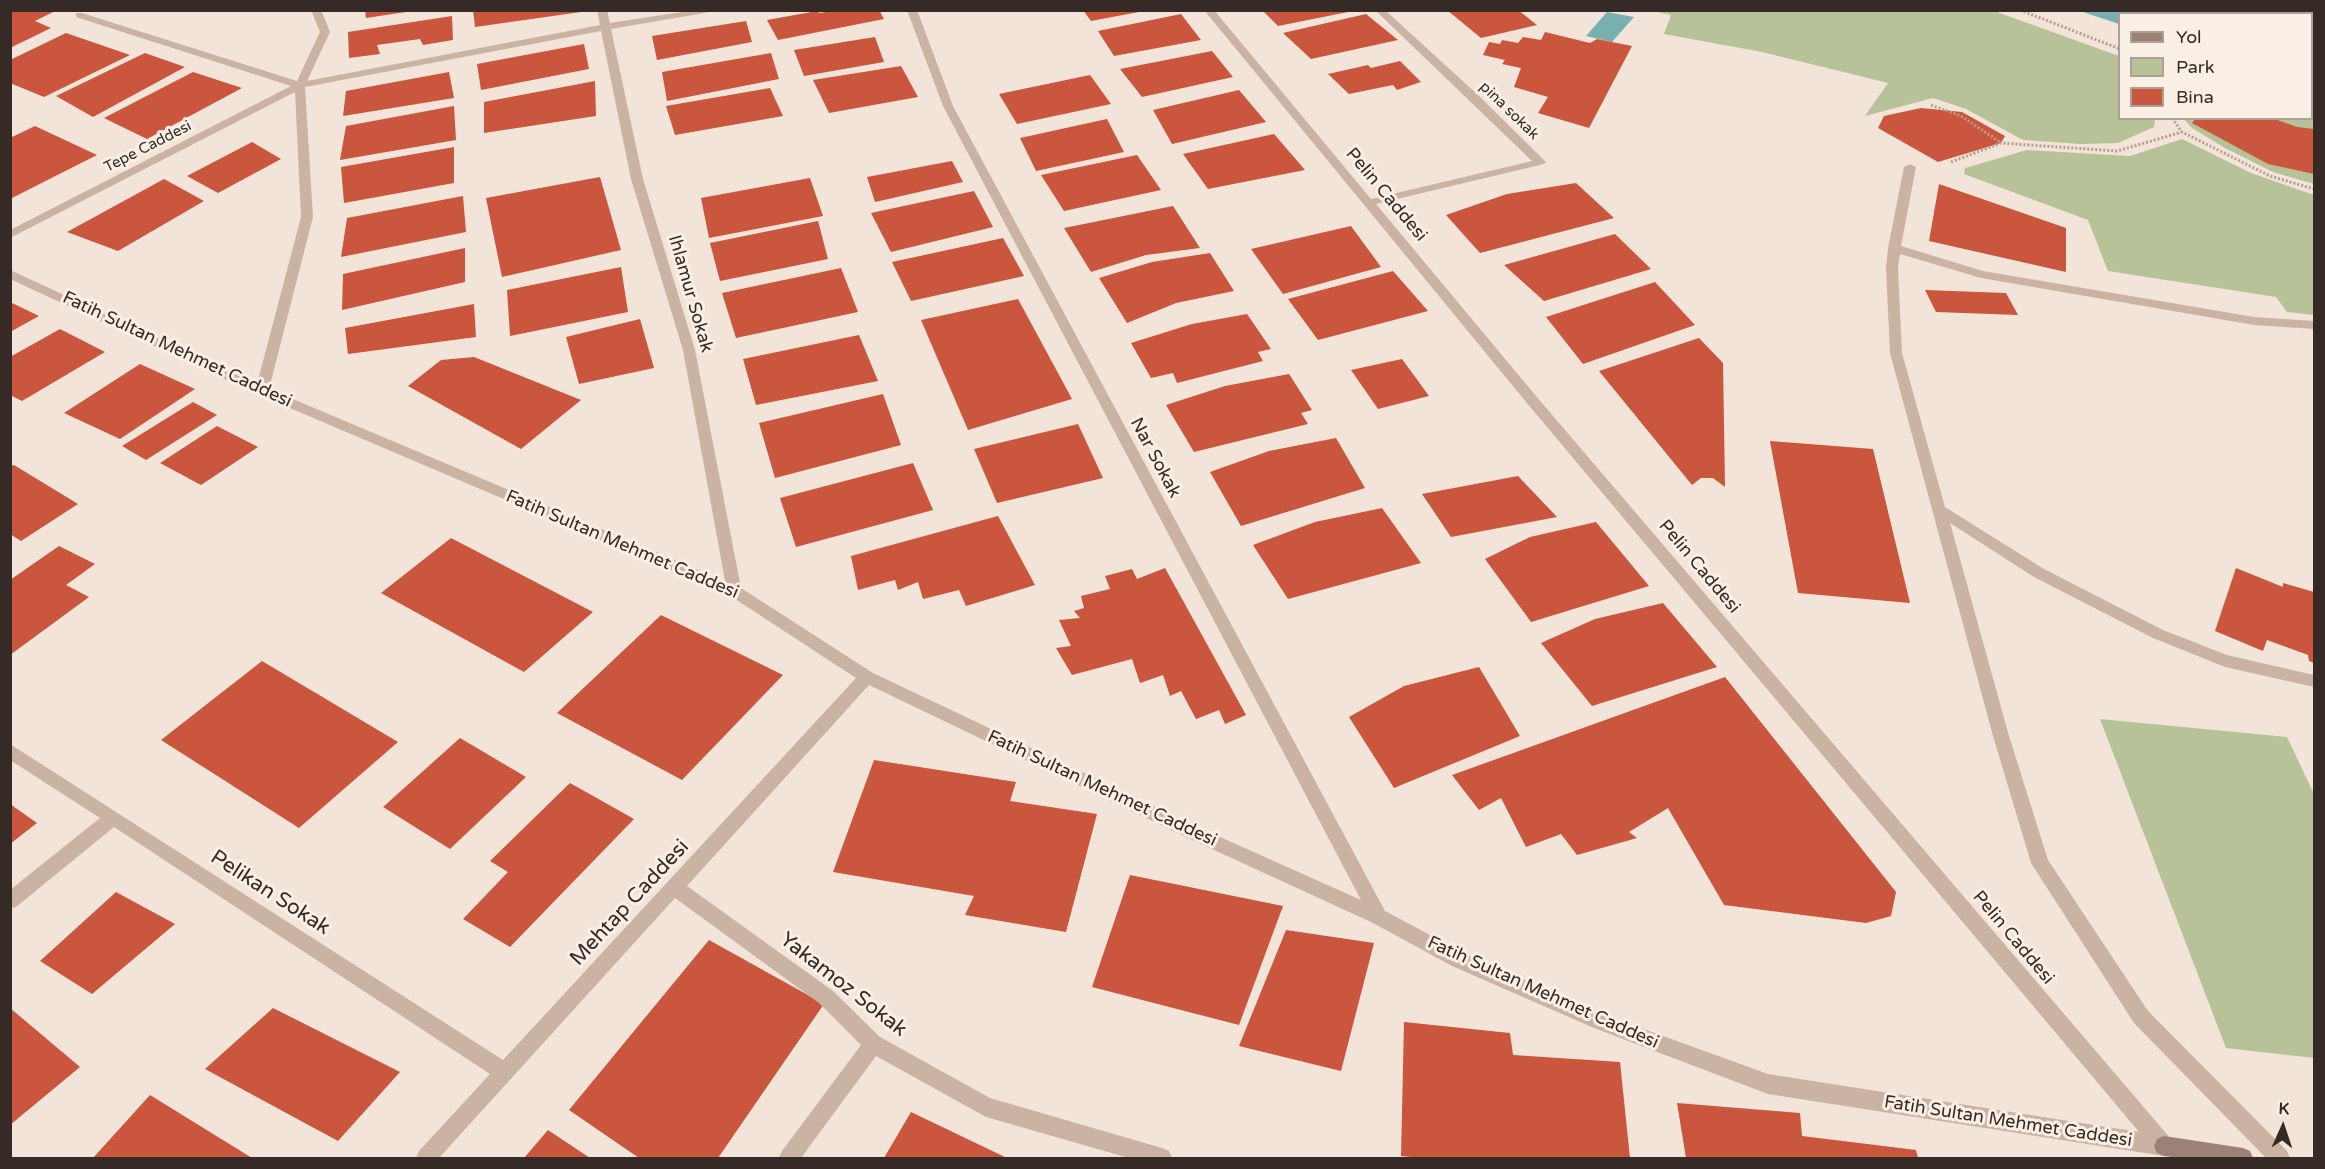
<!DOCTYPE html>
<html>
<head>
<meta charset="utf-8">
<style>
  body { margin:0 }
  #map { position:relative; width:2325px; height:1169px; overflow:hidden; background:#f2e4d9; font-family:"Varela Round",sans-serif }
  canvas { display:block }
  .frame { position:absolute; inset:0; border:12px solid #362a26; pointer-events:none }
  .legend { position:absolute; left:2118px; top:12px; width:195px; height:108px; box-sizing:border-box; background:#faefe5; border:2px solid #aca099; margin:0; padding:8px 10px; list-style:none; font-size:18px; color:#362a26 }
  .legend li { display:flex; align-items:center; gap:12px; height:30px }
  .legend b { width:30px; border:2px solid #aca099 }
  .north { position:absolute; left:2253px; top:1097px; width:60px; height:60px; -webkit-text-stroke:4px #faefe5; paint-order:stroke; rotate:3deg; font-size:16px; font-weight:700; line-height:24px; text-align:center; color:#362a26 }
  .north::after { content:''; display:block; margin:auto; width:21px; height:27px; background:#362a26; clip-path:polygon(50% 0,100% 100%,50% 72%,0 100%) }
</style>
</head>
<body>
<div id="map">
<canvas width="2325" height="1169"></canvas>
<div class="frame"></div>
<ul class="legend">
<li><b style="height:8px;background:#9e8176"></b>Yol</li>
<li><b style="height:16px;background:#b7c298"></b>Park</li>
<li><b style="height:16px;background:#cb563e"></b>Bina</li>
</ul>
<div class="north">K</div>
</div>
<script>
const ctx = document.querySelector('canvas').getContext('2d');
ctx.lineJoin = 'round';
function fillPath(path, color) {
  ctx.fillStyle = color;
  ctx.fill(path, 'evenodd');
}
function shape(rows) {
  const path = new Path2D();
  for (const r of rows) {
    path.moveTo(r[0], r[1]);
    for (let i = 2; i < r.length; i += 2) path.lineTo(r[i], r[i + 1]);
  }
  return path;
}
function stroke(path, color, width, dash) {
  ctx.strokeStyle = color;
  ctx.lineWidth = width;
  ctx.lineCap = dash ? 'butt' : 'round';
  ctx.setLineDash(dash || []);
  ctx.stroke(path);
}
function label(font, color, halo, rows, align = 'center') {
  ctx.font = font + ' "Varela Round",sans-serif';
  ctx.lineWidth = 6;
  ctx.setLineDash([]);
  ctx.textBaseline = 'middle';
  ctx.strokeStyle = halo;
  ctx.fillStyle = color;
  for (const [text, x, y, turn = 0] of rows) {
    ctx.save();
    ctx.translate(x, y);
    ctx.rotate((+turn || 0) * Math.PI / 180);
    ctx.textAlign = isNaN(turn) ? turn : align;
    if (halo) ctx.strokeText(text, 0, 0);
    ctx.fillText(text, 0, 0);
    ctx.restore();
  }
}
const green = shape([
  [1652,11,1994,11,2119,56,2120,118,2155,119,2154,127,2118,143,2081,144,2023,140,1966,109,1933,98,1865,116,1888,83,1762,52,1664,34,1671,15],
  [2306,118,2314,120,2314,184,2273,172,2225,148,2192,128,2184,119],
  [2182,139,2251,173,2314,195,2314,315,2287,312,2276,297,2108,271,2088,220,1964,174,1965,168,2027,150,2130,156],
  [2100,719,2287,737,2314,794,2314,1058,2226,1048]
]);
const water = shape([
  [2080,11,2314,11,2314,90,2312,89,2312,14,2120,14,2119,24],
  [1607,12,1634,17,1612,42,1586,36]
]);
const building = shape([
  [10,10,57,10,35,21,51,28,10,48],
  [365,10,406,10,406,12,366,18],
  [473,10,581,10,581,12,475,27],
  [837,10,879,10,884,19,778,40,767,20,817,11,820,13],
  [1083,10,1139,10,1139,12,1091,21],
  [1262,10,1348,10,1348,12,1278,26],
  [1447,10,1518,10,1537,25,1481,38],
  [1181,14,1201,40,1114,56,1098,31],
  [1366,14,1398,40,1311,59,1283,33],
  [452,16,453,40,423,45,420,39,377,45,380,54,349,58,348,32],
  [746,21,752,42,657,60,652,36],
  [1545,32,1590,43,1597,39,1632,46,1589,128,1538,113,1548,97,1514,87,1521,68,1502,64,1505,60,1483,55,1489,42,1500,44,1502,40,1518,43,1523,37,1541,40],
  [66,33,130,55,44,97,10,83,10,60],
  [875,37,884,62,804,76,794,50],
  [584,44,589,69,481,90,477,64],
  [1212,51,1233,77,1142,97,1120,69],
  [145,53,185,67,93,117,56,96],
  [771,53,779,79,667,101,662,72],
  [1400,61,1421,82,1397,90,1393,85,1349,94,1328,74,1368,65,1371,68],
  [901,66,918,97,829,113,813,80],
  [193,72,242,88,147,139,104,118],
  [449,72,454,98,343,116,346,91],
  [1090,75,1111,104,1017,124,999,94],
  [595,81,596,116,484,133,484,102],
  [770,88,783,116,675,135,666,106],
  [1239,90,1266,122,1172,144,1153,110],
  [454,106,456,140,340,160,346,126],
  [1921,108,1962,112,2005,136,2001,143,1938,162,1878,128,1884,116],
  [2196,118,2272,118,2297,127,2314,129,2314,174,2268,164,2192,123],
  [1107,119,1124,152,1036,171,1020,138],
  [35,126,97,155,10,199,10,138],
  [1274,134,1305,170,1208,189,1183,154],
  [252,142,281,159,218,193,187,176],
  [454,147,454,183,344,203,341,167],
  [1137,155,1161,190,1064,211,1041,175],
  [952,161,963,182,875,202,867,177],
  [600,177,621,250,502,277,486,198],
  [810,178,823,216,709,238,701,198],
  [164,179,204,201,118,251,67,232],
  [1576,183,1614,218,1480,253,1446,215,1507,194],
  [1939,184,2066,228,2066,272,1929,241],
  [974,191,993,227,891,252,871,213],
  [463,196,466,232,341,257,347,218],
  [1173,206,1200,248,1146,255,1091,272,1064,228],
  [818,221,828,259,720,281,710,243],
  [1351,226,1381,267,1283,294,1251,249],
  [1615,234,1651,269,1544,301,1504,265],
  [1003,238,1024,276,911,301,892,262],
  [465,248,465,282,342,310,343,274],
  [1210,253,1234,291,1176,303,1127,323,1099,278,1152,262],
  [621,267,628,312,510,336,507,290],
  [841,268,858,312,736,338,722,293],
  [1393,271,1428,311,1318,340,1288,299],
  [1655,282,1695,325,1583,364,1546,317],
  [1925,290,2006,293,2018,315,1936,312],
  [1018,299,1072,399,968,430,921,320],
  [10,302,39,316,10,332],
  [474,304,476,337,348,354,345,328],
  [1247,314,1271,349,1258,352,1263,361,1177,383,1173,373,1151,378,1131,343,1192,324],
  [640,319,654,368,579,384,566,337],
  [60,329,105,352,22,401,10,395,10,357],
  [859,335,878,381,756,405,743,359],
  [1699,338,1723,363,1725,487,1713,478,1701,478,1692,485,1599,371],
  [474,357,581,400,521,449,408,386,441,360],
  [1402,359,1429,396,1378,409,1351,370],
  [140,364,195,389,120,439,64,413],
  [1289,374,1312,410,1301,413,1308,424,1194,452,1166,405,1225,386],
  [883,394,901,445,775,478,759,423],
  [193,402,217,415,146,460,122,446],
  [1078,424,1103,478,997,503,974,449],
  [217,426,258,447,201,485,160,463],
  [1336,438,1365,488,1241,526,1210,472,1269,451],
  [1770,441,1873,449,1910,603,1798,593],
  [913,463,933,510,796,547,780,498],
  [14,465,78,504,21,541,10,534,10,466],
  [1518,476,1557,517,1451,537,1422,494],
  [1382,508,1421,563,1288,599,1253,545,1315,522],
  [998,516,1035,585,966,606,959,590,923,599,918,582,898,590,895,580,858,590,851,556],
  [1596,522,1649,586,1531,622,1485,559,1530,537],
  [451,538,593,612,524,672,381,593],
  [59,546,95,564,66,585,89,597,10,655,10,580],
  [1165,568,1246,715,1225,724,1219,710,1196,719,1181,691,1170,696,1163,675,1140,683,1132,659,1072,675,1056,648,1071,646,1059,620,1080,618,1074,611,1084,608,1081,596,1110,589,1105,576,1132,569,1137,579],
  [2236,568,2283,587,2283,583,2314,592,2314,663,2309,661,2308,655,2267,640,2263,651,2215,631],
  [1663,603,1717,667,1592,706,1541,643,1595,619],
  [661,615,783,675,682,780,557,713],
  [262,661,398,742,299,828,161,740],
  [1479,667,1520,736,1394,788,1349,717,1404,686],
  [1725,677,1896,892,1891,916,1866,923,1724,905,1668,808,1629,832,1637,838,1577,855,1561,834,1526,847,1501,798,1479,810,1452,775],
  [460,738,526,777,450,849,383,807],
  [874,760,1016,782,1010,801,1097,814,1066,932,965,915,974,896,833,872],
  [570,783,634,819,510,947,463,919,508,872,490,861],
  [10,804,37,823,10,844],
  [1130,875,1283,906,1239,1025,1092,987],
  [116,892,175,924,92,994,40,961],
  [1286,930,1374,943,1341,1071,1239,1046],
  [709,940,824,1004,718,1158,639,1158,569,1110],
  [10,1008,80,1067,10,1125],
  [273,1008,400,1072,338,1141,205,1069],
  [1404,1022,1510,1033,1513,1055,1620,1062,1630,1158,1421,1158,1401,1156],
  [150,1095,252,1158,93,1158],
  [1677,1103,1800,1113,1802,1136,1916,1150,1918,1158,1686,1158],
  [911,1112,1007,1158,884,1158],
  [548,1130,590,1158,524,1158]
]);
const path = shape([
  [2020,10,2120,49],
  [1931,105,1961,116,2000,142],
  [2172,118,2182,132,2270,176,2314,189],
  [1951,162,2001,143,2117,151,2182,132]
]);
const lane = shape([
  [1910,164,1916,167,1901,246,1983,271,2254,317,2314,321,2314,329,2254,325,1981,278,1900,254,1898,268,1902,353,1945,507,2044,569,2163,630,2227,655,2314,675,2314,687,2225,667,2153,638,2034,577,1950,523,2009,736,2048,860,2148,1011,2287,1151,2290,1158,2266,1158,2134,1023,2031,863,1993,736,1890,353,1886,268,1888,248,1904,167,1910,164]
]);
const street = shape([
  [311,10,321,10,330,32,307,81,600,25,597,10,607,10,610,23,695,10,722,10,611,29,643,179,695,350,741,588,873,673,1200,828,1361,900,943,106,907,10,917,10,953,106,1385,911,1466,954,1605,1015,1768,1074,2139,1132,1526,402,1204,10,1214,10,1371,199,1532,161,1375,10,1385,10,1478,95,1546,162,1544,164,1376,204,1536,396,2171,1139,2174,1146,2171,1153,2164,1156,1768,1094,1594,1028,1452,966,1373,923,1188,838,869,685,687,886,833,991,880,1037,990,1098,1162,1148,1169,1151,1172,1158,1129,1158,986,1117,876,1056,801,1158,779,1158,782,1151,861,1045,819,1003,675,898,439,1158,416,1158,419,1151,490,1074,114,827,16,907,10,909,10,890,100,818,10,760,10,744,503,1060,856,678,729,595,257,394,10,279,10,270,257,384,301,217,295,92,10,238,10,230,291,86,76,17,76,13,82,13,297,81,320,32,311,10],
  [601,31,631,179,683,350,725,581,269,389,313,217,305,87,601,31]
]);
const secondary = shape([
  [2164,1136,2243,1148,2250,1151,2253,1158,2180,1158,2164,1156,2157,1153,2154,1146,2157,1139,2164,1136]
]);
const farStreetnames = [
  ["pina sokak",1509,111,44],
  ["Tepe Caddesi",148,147,-27]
];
const streetNames = [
  ["Pelin Caddesi",1386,195,50],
  ["Ihlamur Sokak",690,294,74],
  ["Fatih Sultan Mehmet Caddesi",177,350,25],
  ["Nar Sokak",1155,458,62],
  ["Fatih Sultan Mehmet Caddesi",622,545,23],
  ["Pelin Caddesi",1699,567,50],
  ["Fatih Sultan Mehmet Caddesi",1102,789,25],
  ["Pelin Caddesi",2013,938,50],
  ["Fatih Sultan Mehmet Caddesi",1543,993,24],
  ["Fatih Sultan Mehmet Caddesi",2008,1122,9]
];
const nearStreetnames = [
  ["Pelikan Sokak",270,893,33],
  ["Mehtap Caddesi",630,903,-47],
  ["Yakamoz Sokak",843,985,38]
];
fillPath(green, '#b7c298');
fillPath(water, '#77b0af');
fillPath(building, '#cb563e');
stroke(path, '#b79d8f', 3, [2, 2]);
fillPath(lane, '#cbb3a4');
fillPath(street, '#cbb3a4');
fillPath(secondary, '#9e8176');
label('15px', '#362a26', '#faefe5', farStreetnames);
label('18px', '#362a26', '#faefe5', streetNames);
label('21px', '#362a26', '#faefe5', nearStreetnames);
</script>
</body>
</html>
